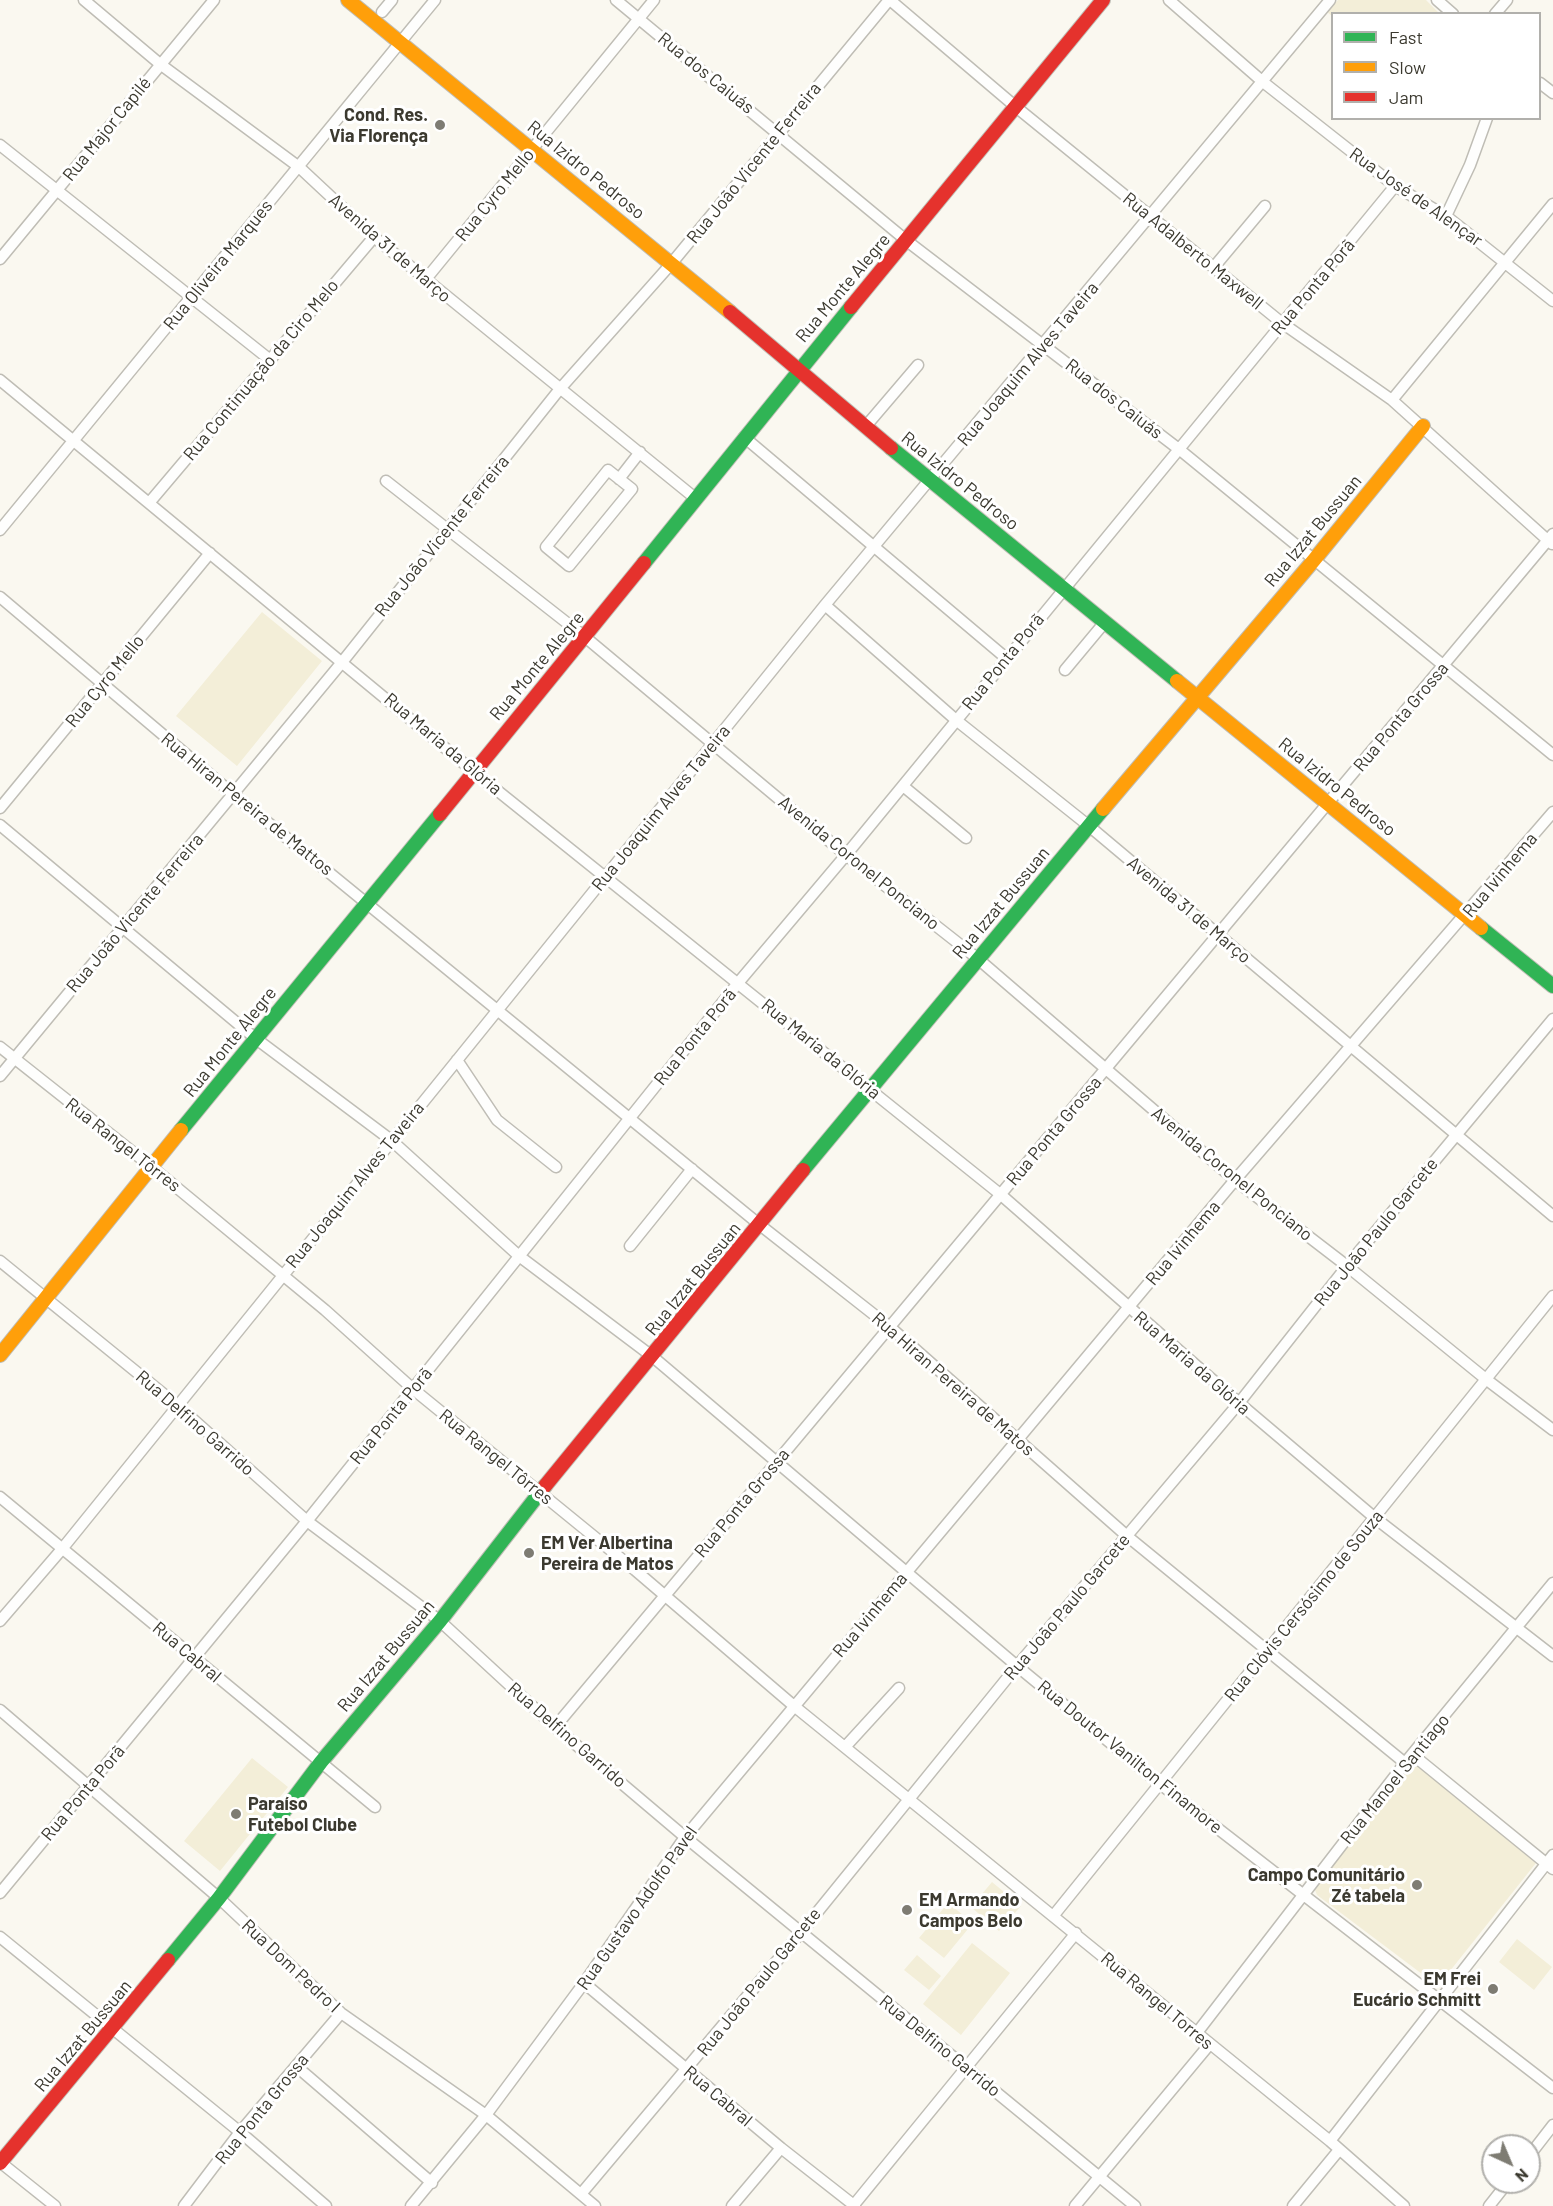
<!DOCTYPE html>
<html>
<head>
<meta charset="utf-8">
<style>
  body { margin:0 }
  #map { position:relative; width:1553px; height:2206px; overflow:hidden; background:#faf8f0; font-family:Barlow,sans-serif }
  canvas { display:block }
  .legend { position:absolute; left:1331px; top:12px; width:210px; height:108px; box-sizing:border-box; background:#fff; border:2px solid #b1b0ac; margin:0; padding:8px 10px; list-style:none; font-size:18px; color:#3b392f }
  .legend li { display:flex; align-items:center; gap:12px; height:30px }
  .legend b { width:30px; border:2px solid #b1b0ac }
  .north { position:absolute; left:1481px; top:2134px; width:60px; height:60px; box-sizing:border-box; background:#fff; border:2px solid #b1b0ac; border-radius:50%; rotate:136deg; font-size:16px; font-weight:700; line-height:24px; text-align:center; color:#3b392f }
  .north::after { content:''; display:block; margin:auto; width:21px; height:27px; background:#7e7c73; clip-path:polygon(50% 0,100% 100%,50% 72%,0 100%) }
</style>
</head>
<body>
<div id="map">
<canvas width="1553" height="2206"></canvas>
<ul class="legend">
<li><b style="height:8px;background:#30b455"></b>Fast</li>
<li><b style="height:8px;background:#ff9f0a"></b>Slow</li>
<li><b style="height:8px;background:#e5322d"></b>Jam</li>
</ul>
<div class="north">N</div>
</div>
<script>
const ctx = document.querySelector('canvas').getContext('2d');
ctx.lineJoin = 'round';
function fillPath(path, color) {
  ctx.fillStyle = color;
  ctx.fill(path, 'evenodd');
}
function shape(rows) {
  const path = new Path2D();
  for (const r of rows) {
    path.moveTo(r[0], r[1]);
    for (let i = 2; i < r.length; i += 2) path.lineTo(r[i], r[i + 1]);
  }
  return path;
}
function stroke(path, color, width, dash) {
  ctx.strokeStyle = color;
  ctx.lineWidth = width;
  ctx.lineCap = dash ? 'butt' : 'round';
  ctx.setLineDash(dash || []);
  ctx.stroke(path);
}
function label(font, color, halo, rows, align = 'center') {
  ctx.font = font + ' Barlow,sans-serif';
  ctx.lineWidth = 6;
  ctx.setLineDash([]);
  ctx.textBaseline = 'middle';
  ctx.strokeStyle = halo;
  ctx.fillStyle = color;
  for (const [text, x, y, turn = 0] of rows) {
    ctx.save();
    ctx.translate(x, y);
    ctx.rotate((+turn || 0) * Math.PI / 180);
    ctx.textAlign = isNaN(turn) ? turn : align;
    if (halo) ctx.strokeText(text, 0, 0);
    ctx.fillText(text, 0, 0);
    ctx.restore();
  }
}
const green = shape([
  [1338,0,1426,0,1439,13,1332,14,1332,16,1327,12],
  [262,612,322,661,237,766,176,716],
  [252,1758,288,1787,220,1871,184,1841],
  [1412,1764,1420,1766,1536,1863,1438,1986,1317,1895,1315,1890,1318,1882],
  [992,1882,1021,1906,999,1931,971,1907],
  [948,1903,973,1923,944,1958,919,1938],
  [1517,1939,1552,1967,1534,1990,1499,1962],
  [972,1943,1010,1973,961,2035,923,2004],
  [917,1955,941,1976,929,1990,904,1970]
]);
const street = shape([
  [84,0,160,64,299,167,374,237,695,498],
  [616,0,907,241,1180,450,1553,755],
  [890,0,1016,107,1282,323,1392,400,1552,544],
  [1169,0,1263,82,1395,186,1446,216,1553,301],
  [1437,0,1453,14],
  [382,12,392,0],
  [1495,14,1507,0],
  [1540,83,1553,93],
  [0,145,269,359],
  [1446,216,1470,165,1487,118],
  [0,259,214,0],
  [1214,267,1265,206],
  [426,279,654,0],
  [0,380,473,771,1000,1194,1239,1403,1375,1518,1553,1656],
  [1392,400,1553,204],
  [866,426,918,365],
  [744,437,1006,658],
  [608,470,632,489,569,566,546,547,608,470],
  [619,479,640,452],
  [386,481,585,637,846,855,977,958,1235,1180,1347,1266,1487,1380,1553,1430],
  [149,503,374,237],
  [0,530,435,0],
  [0,597,233,794,760,1225,891,1328,1127,1536,1405,1763],
  [825,605,956,720,1089,826,1553,1216],
  [1065,670,1105,622],
  [903,786,966,838],
  [0,808,210,553],
  [0,825,255,1038,391,1140,519,1256,653,1357,1017,1666,1159,1783,1553,2088],
  [0,1047,153,1168,325,1310,413,1389,635,1570,794,1706,1330,2141,1404,2206],
  [457,1060,497,1120,556,1167],
  [0,1076,343,661,559,390,671,264,889,0],
  [630,1246,692,1169],
  [0,1261,177,1405,307,1521,440,1621,555,1727,685,1837,1135,2206],
  [0,1497,375,1807],
  [0,1621,62,1549,825,605,1330,0],
  [0,1710,219,1898,341,2013,486,2115,595,2206],
  [555,1727,1553,534],
  [845,1747,899,1688],
  [1413,1755,1553,1869],
  [0,1893,307,1521,738,983,846,855,1395,186],
  [1054,1915,1553,1296],
  [0,1937,240,2132,326,2206],
  [584,1983,781,2148,855,2206],
  [1196,2034,1405,1763,1553,1583],
  [296,2066,432,2183],
  [1330,2141,1553,1855],
  [1529,2156,1553,2125],
  [0,2162,55,2206],
  [581,2194,802,1931,1017,1666,1239,1403,1347,1266,1553,1019],
  [184,2206,240,2132,341,2013],
  [411,2206,486,2115,584,1983,685,1837,1235,1180,1553,812],
  [732,2206,781,2148],
  [853,2206,1076,1933],
  [1075,2206,1209,2045],
  [1293,2206,1339,2150],
  [1489,2206,1508,2182]
]);
const fast = shape([
  [891,448,1177,681],
  [644,563,851,307],
  [1481,928,1553,986],
  [181,1130,440,814],
  [803,1170,1103,809],
  [168,1960,219,1898,321,1762,440,1621,545,1486]
]);
const slow = shape([
  [348,0,730,312],
  [1177,681,1481,928],
  [1103,809,1314,560,1423,426],
  [0,1355,181,1130]
]);
const jam = shape([
  [851,307,1103,0],
  [730,312,891,448],
  [440,814,644,563],
  [545,1486,803,1170],
  [0,2163,168,1960]
]);
const markers = [
  [440,125,6,"#7e7c73"],
  [529,1553,6,"#7e7c73"],
  [236,1814,6,"#7e7c73"],
  [1417,1885,6,"#7e7c73"],
  [907,1910,6,"#7e7c73"],
  [1493,1989,6,"#7e7c73"]
];
const streetNames = [
  ["Rua dos Caiuás",706,73,39],
  ["Rua Major Capilé",107,129,-51],
  ["Rua João Vicente Ferreira",754,163,-51],
  ["Rua Izidro Pedroso",586,170,39],
  ["Rua Cyro Mello",495,195,-51],
  ["Rua José de Alençar",1416,197,35],
  ["Avenida 31 de Março",390,248,41],
  ["Rua Adalberto Maxwell",1193,251,39],
  ["Rua Oliveira Marques",218,265,-51],
  ["Rua Ponta Porã",1313,287,-50],
  ["Rua Monte Alegre",843,288,-50],
  ["Rua Joaquim Alves Taveira",1028,364,-50],
  ["Rua Continuação da Ciro Melo",261,370,-50],
  ["Rua dos Caiuás",1114,399,38],
  ["Rua Izidro Pedroso",960,481,39],
  ["Rua Izzat Bussuan",1313,531,-50],
  ["Rua João Vicente Ferreira",442,536,-51],
  ["Rua Ponta Porã",1003,662,-51],
  ["Rua Monte Alegre",537,666,-50],
  ["Rua Cyro Mello",105,681,-51],
  ["Rua Ponta Grossa",1401,717,-50],
  ["Rua Maria da Glória",443,744,40],
  ["Rua Izidro Pedroso",1337,787,39],
  ["Rua Hiran Pereira de Mattos",247,804,39],
  ["Rua Joaquim Alves Taveira",661,808,-51],
  ["Avenida Coronel Ponciano",859,863,39],
  ["Rua Ivinhema",1500,875,-50],
  ["Rua Izzat Bussuan",1001,903,-50],
  ["Avenida 31 de Março",1189,910,40],
  ["Rua João Vicente Ferreira",135,913,-50],
  ["Rua Ponta Porã",695,1037,-51],
  ["Rua Monte Alegre",230,1042,-51],
  ["Rua Maria da Glória",821,1049,39],
  ["Rua Ponta Grossa",1054,1131,-50],
  ["Rua Rangel Tôrres",123,1145,38],
  ["Avenida Coronel Ponciano",1232,1174,39],
  ["Rua Joaquim Alves Taveira",355,1185,-51],
  ["Rua João Paulo Garcete",1376,1232,-51],
  ["Rua Ivinhema",1183,1243,-50],
  ["Rua Izzat Bussuan",693,1279,-51],
  ["Rua Maria da Glória",1192,1363,41],
  ["Rua Hiran Pereira de Matos",953,1384,41],
  ["Rua Ponta Porã",391,1416,-51],
  ["Rua Delfino Garrido",195,1423,41],
  ["Rua Rangel Tôrres",496,1457,39],
  ["Rua Ponta Grossa",742,1503,-50],
  ["Rua Clóvis Cersósimo de Souza",1304,1606,-51],
  ["Rua João Paulo Garcete",1067,1607,-50],
  ["Rua Ivinhema",870,1615,-50],
  ["Rua Cabral",187,1652,40],
  ["Rua Izzat Bussuan",386,1656,-50],
  ["Rua Delfino Garrido",567,1735,41],
  ["Rua Doutor Vanilton Finamore",1130,1757,39],
  ["Rua Manoel Santiago",1395,1779,-51],
  ["Rua Ponta Porã",83,1793,-50],
  ["Rua Gustavo Adolfo Pavel",637,1908,-55],
  ["Rua Dom Pedro I",291,1966,43],
  ["Rua João Paulo Garcete",759,1982,-51],
  ["Rua Rangel Torres",1157,2001,40],
  ["Rua Izzat Bussuan",83,2036,-50],
  ["Rua Delfino Garrido",940,2046,39],
  ["Rua Cabral",718,2096,40],
  ["Rua Ponta Grossa",262,2109,-51]
];
const poiNames = [
  ["Cond. Res.",428,115],
  ["Via Florença",428,136],
  ["EM Ver Albertina",541,1543,"left"],
  ["Pereira de Matos",541,1564,"left"],
  ["Paraíso",248,1804,"left"],
  ["Futebol Clube",248,1825,"left"],
  ["Campo Comunitário",1405,1875],
  ["Zé tabela",1405,1896],
  ["EM Armando",919,1900,"left"],
  ["Campos Belo",919,1921,"left"],
  ["EM Frei",1481,1979],
  ["Eucário Schmitt",1481,2000]
];
fillPath(green, '#f3eed8');
stroke(street, '#bfbdb5', 13);
stroke(fast, '#bfbdb5', 16);
stroke(slow, '#bfbdb5', 16);
stroke(jam, '#bfbdb5', 16);
stroke(street, '#fefefd', 10);
stroke(fast, '#30b455', 14);
stroke(slow, '#ff9f0a', 14);
stroke(jam, '#e5322d', 14);
for (const [x, y, r, color] of markers) {
  const dot = new Path2D();
  dot.arc(x, y, r, 0, 2 * Math.PI);
  ctx.fillStyle = color;
  ctx.fill(dot);
  stroke(dot, '#fff', 2);
}
label('18px', '#3b392f', '#fff', streetNames);
label('bold 18px', '#3b392f', '#fff', poiNames, 'right');
</script>
</body>
</html>
